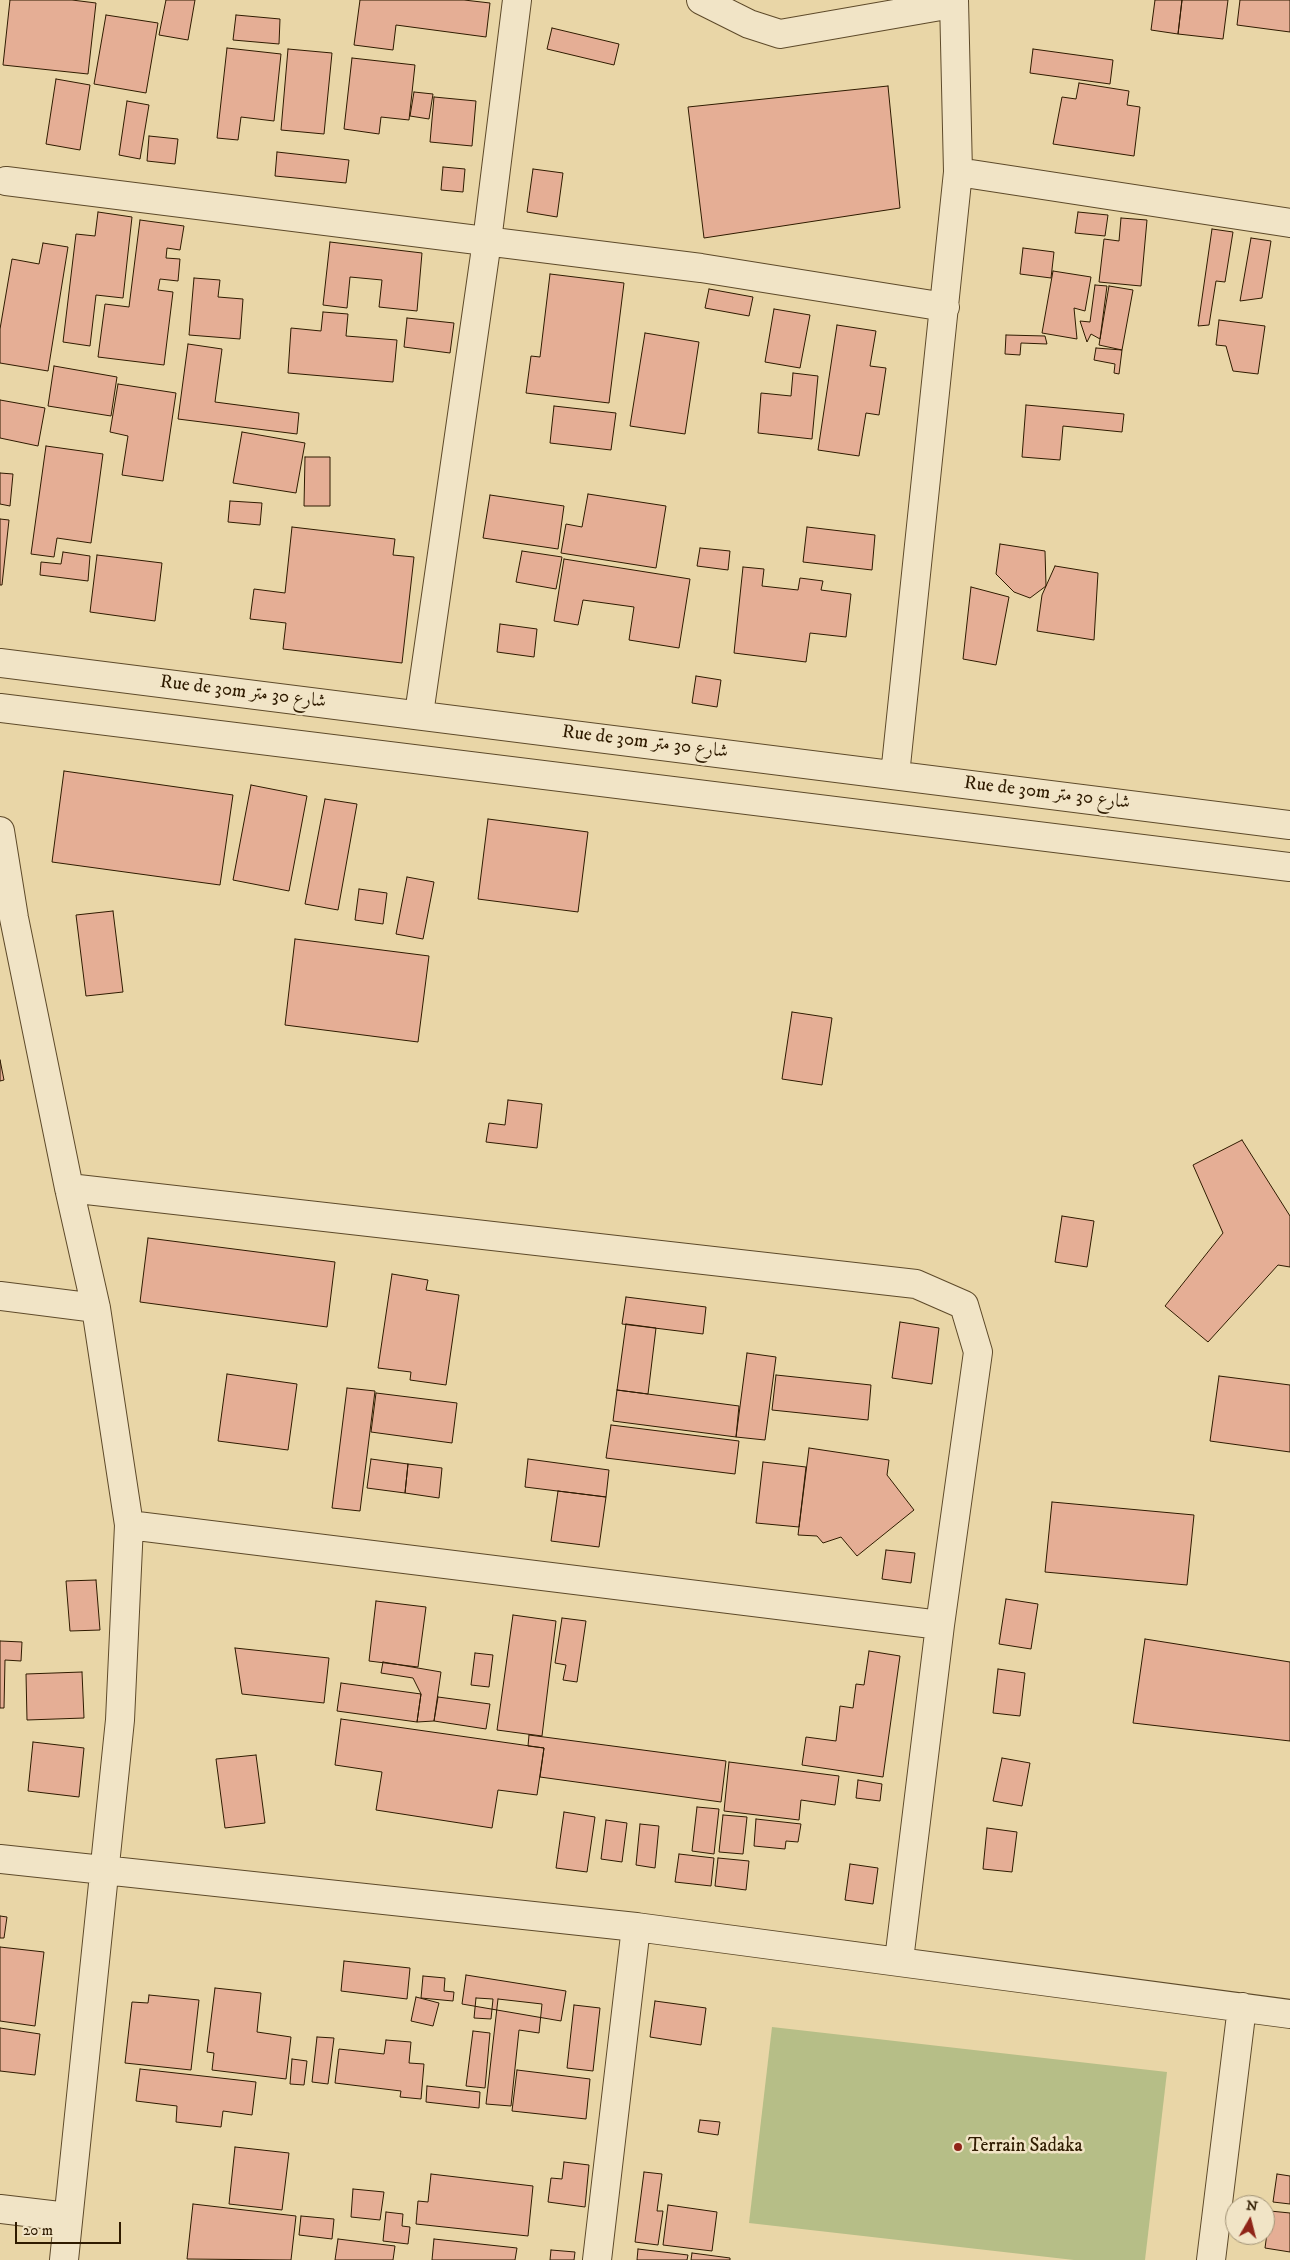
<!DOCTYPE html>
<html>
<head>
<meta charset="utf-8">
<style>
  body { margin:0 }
  #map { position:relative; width:1290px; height:2260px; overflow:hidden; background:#e9d6a7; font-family:"IM FELL DW Pica",serif }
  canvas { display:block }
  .north { position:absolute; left:1225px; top:2195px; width:50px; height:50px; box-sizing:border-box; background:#f1e4c6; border:1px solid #a39477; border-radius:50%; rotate:8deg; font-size:14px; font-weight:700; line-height:20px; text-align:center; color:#2f1b00 }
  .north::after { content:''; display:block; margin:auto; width:18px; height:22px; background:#8f2418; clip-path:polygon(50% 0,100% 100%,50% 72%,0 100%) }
  .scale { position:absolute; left:15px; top:2222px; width:106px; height:22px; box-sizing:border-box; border:2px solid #2f1b00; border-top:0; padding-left:6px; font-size:15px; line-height:18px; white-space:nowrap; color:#2f1b00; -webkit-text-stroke:4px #f1e4c6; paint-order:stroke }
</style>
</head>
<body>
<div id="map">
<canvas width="1290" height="2260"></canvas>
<div class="north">N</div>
<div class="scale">20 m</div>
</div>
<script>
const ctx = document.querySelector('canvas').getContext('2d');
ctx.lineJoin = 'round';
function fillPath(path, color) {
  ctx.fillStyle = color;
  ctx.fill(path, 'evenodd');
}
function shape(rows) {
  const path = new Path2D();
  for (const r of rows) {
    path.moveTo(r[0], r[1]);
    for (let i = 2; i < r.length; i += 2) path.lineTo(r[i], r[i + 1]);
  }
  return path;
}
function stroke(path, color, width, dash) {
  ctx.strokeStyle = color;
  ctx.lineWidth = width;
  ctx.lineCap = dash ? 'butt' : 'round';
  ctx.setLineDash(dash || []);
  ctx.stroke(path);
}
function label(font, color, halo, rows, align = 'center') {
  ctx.font = font + ' "IM FELL DW Pica",Amiri,serif';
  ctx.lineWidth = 5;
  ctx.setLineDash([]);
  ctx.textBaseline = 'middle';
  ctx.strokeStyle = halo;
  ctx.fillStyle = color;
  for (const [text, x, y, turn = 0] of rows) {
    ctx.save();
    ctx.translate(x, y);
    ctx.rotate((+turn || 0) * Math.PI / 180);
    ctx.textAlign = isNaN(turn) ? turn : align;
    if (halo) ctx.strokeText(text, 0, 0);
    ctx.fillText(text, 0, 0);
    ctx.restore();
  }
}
const green = shape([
  [772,2027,1167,2072,1145,2260,1074,2260,749,2223]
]);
const building = shape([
  [10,0,72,0,96,3,88,74,3,65,10,0],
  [166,0,195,0,188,40,159,35,166,0],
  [360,0,464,0,490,3,486,37,396,25,393,50,354,45,360,0],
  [1155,0,1182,0,1178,34,1151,30,1155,0],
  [1182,0,1228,0,1223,39,1178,34,1182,0],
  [1240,0,1290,0,1290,32,1237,25,1240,0],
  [106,15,158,23,146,93,94,84,106,15],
  [236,15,280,19,279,44,233,40,236,15],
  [552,28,619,44,614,65,547,49,552,28],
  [227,48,281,54,274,121,241,117,238,140,217,138,227,48],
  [288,49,332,53,324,134,281,130,288,49],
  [1033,49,1113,60,1110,84,1030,73,1033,49],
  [352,58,415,65,409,120,381,117,379,134,344,129,352,58],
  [56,79,90,85,80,150,46,144,56,79],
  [1079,83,1129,91,1127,105,1140,107,1134,156,1053,144,1062,97,1076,99,1079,83],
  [888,86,900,208,704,238,688,107,888,86],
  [414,92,433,94,429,119,410,116,414,92],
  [434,97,476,101,472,146,430,142,434,97],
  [127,101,149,105,140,159,119,155,127,101],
  [149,136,178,139,175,164,147,161,149,136],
  [277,152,349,160,346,183,275,176,277,152],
  [443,167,465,169,463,192,441,190,443,167],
  [533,169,563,173,557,217,527,212,533,169],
  [98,212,132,217,123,298,96,295,90,346,63,342,76,234,95,236,98,212],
  [1078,212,1108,215,1105,236,1075,233,1078,212],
  [1121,218,1147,220,1141,286,1099,282,1104,239,1119,241,1121,218],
  [140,220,184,226,180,250,167,248,166,258,180,259,178,281,160,279,158,290,173,292,164,365,98,357,105,304,129,307,140,220],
  [1212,229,1233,232,1225,282,1216,281,1209,325,1198,326,1212,229],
  [1251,238,1271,241,1262,298,1240,301,1251,238],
  [330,242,422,253,417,311,379,307,382,280,350,277,347,308,323,305,330,242],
  [43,243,68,247,48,371,0,363,0,329,12,259,39,264,43,243],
  [1023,248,1054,252,1051,278,1020,274,1023,248],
  [1053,271,1091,277,1085,311,1074,308,1077,339,1042,333,1053,271],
  [550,274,624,283,609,403,526,393,531,356,540,357,550,274],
  [194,278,220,280,218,297,243,299,240,339,189,335,194,278],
  [1095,285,1107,286,1100,339,1091,334,1087,342,1080,321,1090,322,1095,285],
  [1109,286,1133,290,1122,350,1099,345,1109,286],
  [709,289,753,297,749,316,705,308,709,289],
  [774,309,810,315,800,368,765,362,774,309],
  [323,312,348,314,346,336,397,340,393,382,288,373,291,328,321,331,323,312],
  [407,318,454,323,450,353,404,347,407,318],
  [1219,320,1265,326,1258,374,1233,371,1226,346,1216,345,1219,320],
  [837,325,876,331,870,366,886,368,879,415,866,413,859,456,818,450,837,325],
  [645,333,699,342,685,434,630,426,645,333],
  [1006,335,1045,336,1047,344,1021,343,1020,355,1005,354,1006,335],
  [188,344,222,349,215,402,299,413,297,434,178,419,188,344],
  [1096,348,1122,350,1119,374,1114,373,1115,364,1094,360,1096,348],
  [54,366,117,377,111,416,48,406,54,366],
  [793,373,818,376,812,439,758,433,761,393,791,396,793,373],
  [118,384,176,393,163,481,122,475,128,436,110,432,118,384],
  [0,400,45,408,38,446,0,438,0,400],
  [1026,405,1124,414,1122,432,1063,426,1060,460,1022,457,1026,405],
  [554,406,616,413,611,450,550,443,554,406],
  [242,432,305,443,296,493,233,483,242,432],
  [46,446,103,454,91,543,57,538,54,557,31,554,46,446],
  [305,457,330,457,330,506,304,506,305,457],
  [0,473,13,474,10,506,0,504,0,473],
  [588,494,666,506,656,568,561,553,566,524,582,527,588,494],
  [490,495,564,506,558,549,483,538,490,495],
  [230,501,262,503,260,525,228,522,230,501],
  [0,519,9,520,2,585,0,585,0,519],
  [292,527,395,539,393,555,414,557,402,663,283,649,286,623,250,619,254,589,285,593,292,527],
  [807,527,875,535,872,570,803,562,807,527],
  [1000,544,1045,551,1046,586,1030,598,1014,592,996,574,1000,544],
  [700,548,730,551,728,570,697,566,700,548],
  [522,551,562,557,556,589,516,582,522,551],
  [63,552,90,556,88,581,40,575,41,562,61,564,63,552],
  [97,555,162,563,155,621,90,612,97,555],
  [564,559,690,579,679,648,629,640,634,607,583,600,578,625,554,621,564,559],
  [1055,566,1098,573,1094,640,1037,631,1042,595,1055,566],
  [743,567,764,569,762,586,798,590,800,578,823,581,821,590,851,594,846,637,810,633,806,662,734,653,743,567],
  [971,587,1009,597,996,665,963,659,971,587],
  [500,624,537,629,534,657,497,652,500,624],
  [696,676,721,680,717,707,692,703,696,676],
  [64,771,233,795,220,885,52,862,64,771],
  [251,785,307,796,289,891,233,880,251,785],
  [325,799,357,804,338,910,305,904,325,799],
  [488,819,588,832,578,912,478,899,488,819],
  [407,877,434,882,423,939,396,934,407,877],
  [359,889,387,893,383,924,355,920,359,889],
  [113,911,123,992,86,996,76,915,113,911],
  [295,939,429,956,418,1042,285,1025,295,939],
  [792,1012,832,1018,822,1085,782,1079,792,1012],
  [0,1060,4,1080,0,1081,0,1060],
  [508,1100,542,1104,537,1148,486,1142,489,1123,505,1125,508,1100],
  [1242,1140,1290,1216,1290,1267,1278,1265,1208,1342,1165,1306,1223,1233,1193,1165,1242,1140],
  [1062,1216,1094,1221,1087,1267,1055,1262,1062,1216],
  [148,1238,335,1262,327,1327,140,1302,148,1238],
  [392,1274,428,1280,426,1290,459,1295,446,1385,410,1380,411,1372,378,1368,392,1274],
  [626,1297,706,1307,703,1334,622,1324,626,1297],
  [900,1322,939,1328,932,1384,892,1378,900,1322],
  [626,1324,656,1328,648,1394,617,1390,626,1324],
  [747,1353,776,1357,765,1440,736,1437,747,1353],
  [227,1374,297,1384,288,1450,218,1441,227,1374],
  [776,1375,871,1385,868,1420,772,1410,776,1375],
  [1219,1376,1290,1385,1290,1452,1210,1441,1219,1376],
  [347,1388,375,1391,360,1511,332,1508,347,1388],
  [617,1390,739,1406,736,1437,613,1421,617,1390],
  [376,1393,457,1403,452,1443,371,1432,376,1393],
  [611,1425,739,1441,735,1474,606,1458,611,1425],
  [809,1448,889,1460,887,1475,914,1510,857,1556,841,1537,823,1543,817,1536,798,1535,809,1448],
  [371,1459,408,1464,405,1493,367,1488,371,1459],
  [528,1459,609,1470,606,1497,525,1487,528,1459],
  [763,1462,806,1467,799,1527,756,1523,763,1462],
  [408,1464,442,1468,439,1498,405,1493,408,1464],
  [558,1491,606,1497,599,1547,551,1541,558,1491],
  [1052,1502,1194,1515,1187,1585,1045,1572,1052,1502],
  [886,1550,915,1553,911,1583,882,1579,886,1550],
  [96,1580,100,1630,70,1631,66,1581,96,1580],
  [1006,1599,1038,1604,1031,1649,999,1644,1006,1599],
  [376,1601,426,1607,418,1667,369,1661,376,1601],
  [513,1615,556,1621,542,1736,497,1730,513,1615],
  [562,1618,586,1621,577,1682,563,1680,566,1665,555,1663,562,1618],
  [1145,1639,1290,1662,1290,1741,1133,1723,1145,1639],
  [0,1641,22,1642,21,1661,5,1660,4,1708,0,1708,0,1641],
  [235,1648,329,1658,324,1703,242,1694,235,1648],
  [869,1651,900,1656,883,1777,802,1765,806,1737,836,1741,840,1706,853,1708,856,1684,864,1685,869,1651],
  [475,1653,493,1655,489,1687,471,1685,475,1653],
  [383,1662,441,1672,434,1721,417,1722,421,1694,413,1678,381,1673,383,1662],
  [998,1669,1025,1673,1020,1716,993,1713,998,1669],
  [82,1672,84,1718,27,1720,26,1674,82,1672],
  [341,1683,421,1694,417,1722,337,1711,341,1683],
  [438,1697,490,1704,486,1729,434,1721,438,1697],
  [341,1719,544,1748,537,1795,498,1790,492,1828,376,1810,382,1772,335,1765,341,1719],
  [529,1735,726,1761,721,1802,540,1777,544,1748,528,1746,529,1735],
  [33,1742,84,1748,79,1797,28,1791,33,1742],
  [256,1755,265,1823,225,1828,216,1759,256,1755],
  [1002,1758,1030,1763,1022,1806,993,1801,1002,1758],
  [729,1762,839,1776,835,1805,801,1800,799,1820,724,1811,729,1762],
  [858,1780,882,1784,880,1801,856,1798,858,1780],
  [697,1807,719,1809,714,1854,692,1851,697,1807],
  [564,1812,595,1817,587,1872,556,1868,564,1812],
  [723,1815,747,1817,743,1854,719,1852,723,1815],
  [756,1819,801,1824,798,1842,786,1841,785,1849,754,1846,756,1819],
  [606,1820,627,1823,622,1862,601,1859,606,1820],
  [640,1824,659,1826,655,1868,636,1865,640,1824],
  [987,1828,1017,1832,1012,1872,983,1869,987,1828],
  [679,1854,714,1858,711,1886,675,1882,679,1854],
  [718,1858,749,1861,746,1890,715,1886,718,1858],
  [850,1864,878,1868,873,1904,845,1900,850,1864],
  [0,1916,7,1917,4,1938,0,1938,0,1916],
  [0,1947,44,1952,35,2026,0,2021,0,1947],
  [344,1961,410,1968,407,1999,341,1991,344,1961],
  [466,1975,566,1991,561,2021,462,2004,466,1975],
  [423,1976,445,1978,444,1991,454,1992,453,2001,421,1998,423,1976],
  [215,1988,261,1993,257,2032,291,2037,286,2079,212,2070,214,2053,207,2052,215,1988],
  [149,1995,199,2000,191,2070,125,2063,132,2002,148,2003,149,1995],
  [416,1997,439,2003,433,2026,411,2021,416,1997],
  [476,1998,493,1999,491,2019,474,2018,476,1998],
  [498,1999,542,2004,539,2033,519,2030,511,2106,486,2104,498,1999],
  [655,2001,706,2008,701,2045,650,2037,655,2001],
  [574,2005,600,2008,593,2071,567,2068,574,2005],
  [0,2028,40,2034,35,2075,0,2071,0,2028],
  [473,2031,490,2033,485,2088,466,2086,473,2031],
  [317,2037,334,2038,328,2084,312,2082,317,2037],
  [386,2040,411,2042,409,2063,424,2064,421,2099,400,2097,401,2091,335,2083,339,2049,384,2054,386,2040],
  [292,2059,307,2061,304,2085,290,2084,292,2059],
  [140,2069,256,2082,252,2115,223,2111,221,2127,176,2122,177,2106,136,2101,140,2069],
  [517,2070,590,2079,586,2119,512,2111,517,2070],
  [427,2086,480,2092,479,2108,426,2102,427,2086],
  [700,2120,720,2122,718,2135,698,2132,700,2120],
  [235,2147,289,2153,282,2210,229,2204,235,2147],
  [564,2162,589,2165,585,2207,548,2202,551,2178,562,2179,564,2162],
  [644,2172,662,2174,657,2211,663,2211,658,2245,635,2242,644,2172],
  [431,2174,533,2186,528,2236,416,2224,418,2201,428,2202,431,2174],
  [1277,2174,1290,2176,1290,2204,1273,2202,1277,2174],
  [353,2189,384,2192,380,2220,351,2217,353,2189],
  [193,2204,296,2216,291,2260,187,2259,193,2204],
  [668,2205,717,2212,712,2251,663,2245,668,2205],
  [1270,2211,1290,2213,1290,2252,1265,2248,1270,2211],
  [386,2212,403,2214,402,2226,410,2227,408,2244,383,2241,386,2212],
  [301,2216,334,2219,332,2239,299,2235,301,2216],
  [338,2239,395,2246,393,2260,335,2260,338,2239],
  [434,2239,517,2248,515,2260,432,2260,434,2239],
  [638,2249,688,2255,687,2260,637,2260,638,2249],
  [551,2250,575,2252,574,2260,550,2260,551,2250],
  [692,2253,730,2258,730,2260,691,2260,692,2253]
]);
const minor = shape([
  [701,0,749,24,780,34,952,4],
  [958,172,1290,223],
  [6,181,701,268,945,307],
  [0,663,1290,825],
  [0,708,1290,867],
  [419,714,487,241,517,0],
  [895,775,958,172,954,0],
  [0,831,14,918,69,1188,96,1308,129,1525,120,1720,64,2260],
  [69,1188,916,1284,964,1305,978,1352,940,1625,899,1960],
  [0,1296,96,1308],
  [129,1525,940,1625],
  [0,1859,636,1927,1290,2014],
  [0,2209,68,2217],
  [597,2260,636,1927],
  [1211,2260,1242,2007]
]);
const markers = [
  [958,2147,5,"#8f2418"]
];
const streetNames = [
  ["Rue de 30m شارع 30 متر",243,693,7],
  ["Rue de 30m شارع 30 متر",645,743,7],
  ["Rue de 30m شارع 30 متر",1047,794,7]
];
const poiNames = [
  ["Terrain Sadaka",968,2147]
];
fillPath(green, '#b6be87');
fillPath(building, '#e5ae95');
stroke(building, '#2f1b00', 1);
stroke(minor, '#5e4a2a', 30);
stroke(minor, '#f1e4c6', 28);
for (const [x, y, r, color] of markers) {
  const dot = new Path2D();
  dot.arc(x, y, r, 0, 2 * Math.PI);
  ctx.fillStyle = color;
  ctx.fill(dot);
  stroke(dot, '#f1e4c6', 2);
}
label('19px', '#2f1b00', '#f1e4c6', streetNames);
label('19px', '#2f1b00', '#f1e4c6', poiNames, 'left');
</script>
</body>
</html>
